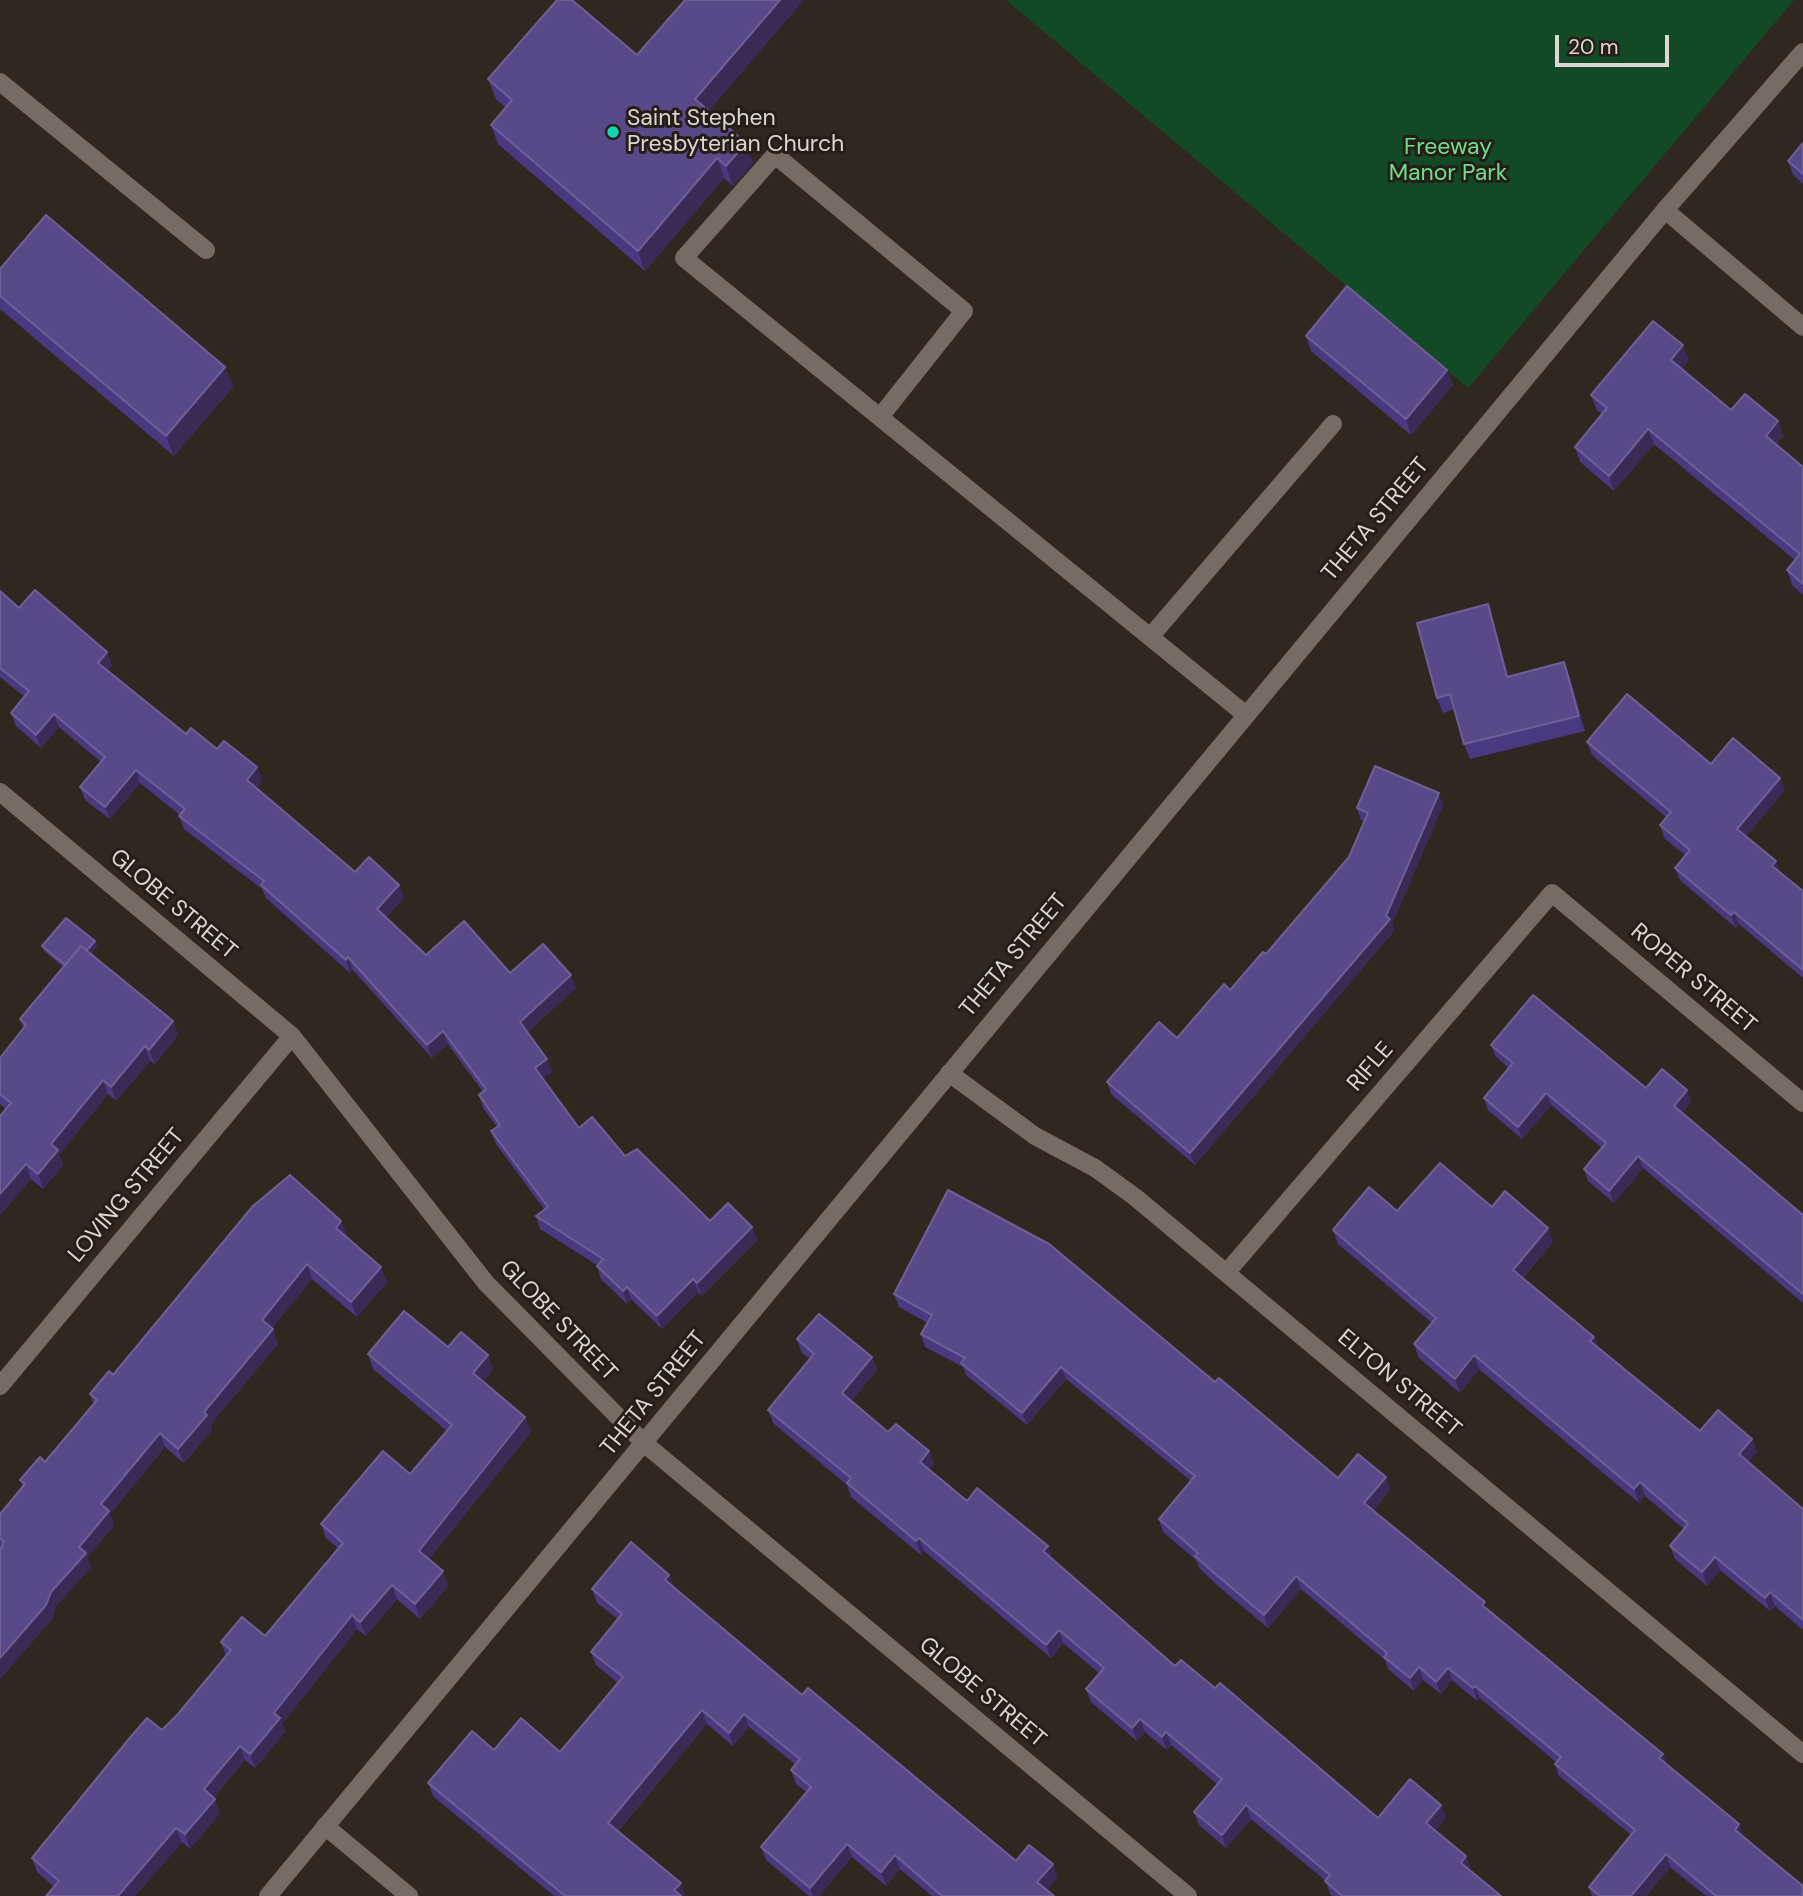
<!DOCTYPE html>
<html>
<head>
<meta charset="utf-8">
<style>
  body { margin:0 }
  #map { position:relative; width:1803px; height:1896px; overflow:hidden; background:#312721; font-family:"DM Sans",sans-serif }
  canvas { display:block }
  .scale { position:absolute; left:1555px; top:35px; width:114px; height:32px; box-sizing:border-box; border:4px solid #ddd6d2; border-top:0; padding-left:9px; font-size:21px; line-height:24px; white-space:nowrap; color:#ddd6d2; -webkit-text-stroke:5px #271d18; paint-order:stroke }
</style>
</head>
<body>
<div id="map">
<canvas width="1803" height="1896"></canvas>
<div class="scale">20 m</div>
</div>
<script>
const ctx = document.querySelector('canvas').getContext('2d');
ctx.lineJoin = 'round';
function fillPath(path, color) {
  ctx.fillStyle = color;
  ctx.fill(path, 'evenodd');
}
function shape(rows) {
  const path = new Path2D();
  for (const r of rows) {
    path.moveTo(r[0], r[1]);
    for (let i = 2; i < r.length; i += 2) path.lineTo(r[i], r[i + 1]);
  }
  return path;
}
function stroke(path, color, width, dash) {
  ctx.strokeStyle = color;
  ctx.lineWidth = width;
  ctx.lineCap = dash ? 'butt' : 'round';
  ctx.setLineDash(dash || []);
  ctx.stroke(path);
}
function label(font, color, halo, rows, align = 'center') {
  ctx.font = font + ' "DM Sans",sans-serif';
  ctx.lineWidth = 6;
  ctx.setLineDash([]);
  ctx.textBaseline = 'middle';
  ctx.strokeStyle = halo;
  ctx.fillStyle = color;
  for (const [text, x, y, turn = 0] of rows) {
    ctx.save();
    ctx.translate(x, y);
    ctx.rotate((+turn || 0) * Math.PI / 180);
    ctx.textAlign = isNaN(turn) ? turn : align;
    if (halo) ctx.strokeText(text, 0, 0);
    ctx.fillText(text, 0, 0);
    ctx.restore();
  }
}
const green = shape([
  [1006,0,1794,0,1468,388]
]);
const service = shape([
  [0,82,206,250],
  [880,417,964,311,775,155,684,258,1246,715],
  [1150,637,1333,424]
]);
const minor = shape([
  [1665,210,1803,327],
  [0,792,292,1036,486,1283,645,1444,1188,1896],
  [1227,1272,1552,893,1803,1103],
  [0,1386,292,1036],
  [325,1826,409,1896]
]);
const tertiary = shape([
  [949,1073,1035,1136,1095,1168,1135,1197,1803,1754],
  [268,1896,1665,210,1803,52]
]);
const wall = shape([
  [637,55,708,111,746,143,753,163,733,186,724,178,645,271,498,144,491,125,505,107,496,99,488,79],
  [1803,143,1803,184,1793,175,1788,161],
  [0,269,225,367,233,387,174,456,0,309],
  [1306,336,1447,370,1453,385,1411,435,1311,351],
  [1689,360,1682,369,1731,410,1778,421,1783,436,1776,445,1803,467,1803,595,1792,585,1787,570,1795,560,1654,444,1614,491,1580,462,1575,447,1602,414,1597,410,1591,395],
  [0,591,19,608,112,665,108,670,186,734,257,767,262,780,256,788,355,872,399,885,404,898,386,917,426,955,576,988,528,1032,547,1059,552,1072,542,1079,579,1128,625,1156,710,1221,752,1227,757,1240,702,1296,698,1292,662,1329,631,1299,627,1304,601,1279,597,1266,597,1265,540,1229,536,1216,544,1209,496,1144,491,1131,497,1127,483,1108,479,1095,483,1092,448,1044,432,1058,353,970,350,973,266,898,262,889,184,829,179,816,180,815,140,783,110,819,85,800,80,787,101,762,59,727,41,748,16,726,11,713,25,697,0,677],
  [1488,604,1493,619,1508,676,1570,677,1585,731,1470,759,1464,744,1455,709,1443,713,1437,698],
  [1587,742,1711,764,1785,790,1746,836,1781,873,1803,891,1803,978,1739,924,1736,928,1680,880,1675,868,1685,855,1664,838,1660,825,1666,817,1592,755],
  [1443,805,1392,924,1394,931,1195,1165,1111,1094,1107,1082,1177,1038,1230,990,1266,954,1349,857,1364,821,1361,820,1357,808],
  [95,941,97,946,91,953,173,1021,178,1035,155,1064,150,1061,116,1101,108,1094,59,1155,63,1165,43,1189,31,1179,0,1215,0,1116,6,1109,0,1104,0,1058,23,1028,20,1019,63,967,44,951,42,946],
  [1491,1045,1646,1088,1687,1090,1691,1102,1682,1113,1803,1215,1803,1303,1643,1168,1614,1203,1588,1181,1584,1169,1602,1148,1551,1105,1522,1139,1488,1110,1484,1098,1509,1068,1496,1057],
  [1492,1207,1553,1242,1523,1278,1594,1337,1598,1347,1700,1431,1752,1439,1757,1452,1748,1462,1803,1509,1803,1630,1775,1606,1770,1611,1720,1570,1707,1586,1675,1559,1670,1546,1684,1529,1645,1496,1639,1503,1479,1369,1460,1393,1419,1358,1414,1344,1432,1323,1338,1244,1333,1230,1397,1211],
  [341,1221,347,1236,346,1237,387,1282,357,1317,312,1279,272,1328,278,1344,210,1425,212,1430,184,1463,165,1447,110,1514,114,1526,87,1557,91,1567,56,1606,52,1619,0,1679,0,1514,23,1487,20,1480,45,1462,94,1405,90,1394,113,1375],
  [894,1294,1215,1382,1338,1478,1386,1477,1390,1490,1373,1511,1488,1611,1663,1754,1667,1765,1739,1824,1744,1837,1803,1896,1706,1896,1670,1867,1646,1896,1592,1896,1589,1887,1631,1835,1559,1776,1555,1764,1556,1762,1480,1698,1477,1701,1452,1680,1441,1694,1423,1680,1414,1691,1388,1669,1385,1660,1301,1589,1268,1628,1217,1585,1200,1569,1196,1560,1163,1532,1159,1519,1191,1481,1066,1379,1027,1425,966,1375,963,1367,925,1347,921,1334,928,1323,899,1307],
  [797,1339,872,1357,877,1370,851,1401,888,1432,929,1451,934,1465,929,1470,967,1501,1052,1559,1175,1666,1215,1688,1378,1818,1441,1805,1446,1818,1435,1831,1466,1856,1471,1870,1470,1871,1501,1896,1332,1896,1330,1894,1326,1881,1251,1819,1226,1848,1199,1825,1194,1812,1217,1784,1171,1745,1167,1750,1145,1732,1137,1741,1091,1702,1086,1689,1099,1673,1063,1643,1051,1658,924,1551,921,1555,851,1497,847,1485,773,1423,768,1410,810,1359,802,1353],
  [448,1347,493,1369,483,1382,525,1417,531,1432,429,1559,448,1586,420,1619,397,1599,366,1636,357,1629,282,1724,285,1732,255,1768,245,1760,214,1797,220,1813,190,1849,182,1842,135,1896,46,1896,54,1887,37,1872,32,1858,178,1714,226,1656,221,1642,265,1636,339,1549,326,1538,321,1524,410,1474,447,1431,373,1369,368,1354],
  [669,1575,674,1587,802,1695,1016,1861,1053,1864,1057,1878,1047,1890,1054,1896,932,1896,900,1869,886,1886,852,1857,819,1896,809,1896,766,1860,761,1847,806,1792,796,1784,791,1770,796,1765,749,1727,733,1746,707,1724,618,1831,685,1896,554,1896,433,1796,428,1783,494,1750,560,1752,618,1683,596,1665,591,1652,618,1619,597,1603,592,1589]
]);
const shadedWall = shape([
  [780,0,804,0,702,119,695,99],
  [746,143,753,163,733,186,726,166],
  [717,158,724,178,645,271,638,251],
  [1683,345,1689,360,1677,375,1671,360],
  [225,367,233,387,174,456,166,436],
  [1447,370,1453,385,1411,435,1406,419],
  [1778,421,1783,436,1771,451,1766,436],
  [1648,429,1654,444,1614,491,1609,476],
  [1488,604,1493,619,1513,692,1507,677],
  [107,652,112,665,103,675,98,663],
  [1564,662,1570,677,1585,731,1579,716],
  [54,714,59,727,41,748,36,735],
  [257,767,262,780,252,793,247,780],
  [136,770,140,783,110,819,105,807],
  [1780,778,1785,790,1742,841,1737,829],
  [1439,793,1443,805,1392,924,1394,931,1195,1165,1190,1153,1386,916],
  [1776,861,1781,873,1772,866],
  [399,885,404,898,382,922,377,909],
  [1734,912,1739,924,1736,928,1731,915],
  [95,941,97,946,72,975,70,970],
  [348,957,353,970,350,973,346,960],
  [571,975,576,988,525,1035,520,1022],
  [173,1021,178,1035,155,1064,149,1050],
  [443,1031,448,1044,432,1058,427,1045],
  [145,1046,150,1061,116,1101,111,1087],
  [547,1059,552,1072,539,1081,535,1068],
  [103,1080,108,1094,59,1155,63,1165,43,1189,38,1174,51,1144],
  [1687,1090,1691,1102,1678,1118,1674,1106],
  [1546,1093,1551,1105,1522,1139,1518,1127],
  [1638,1156,1643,1168,1614,1203,1609,1191],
  [26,1164,31,1179,0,1215,0,1194],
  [341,1221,347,1236,341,1243,336,1228],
  [752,1227,757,1240,702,1296,697,1283],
  [1548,1228,1553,1242,1518,1283,1513,1270],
  [307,1264,312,1279,267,1334,262,1320],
  [381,1267,387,1282,357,1317,351,1302],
  [693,1279,698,1292,662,1329,657,1316],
  [627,1287,631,1299,627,1304,623,1291],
  [273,1329,278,1344,210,1425,212,1430,184,1463,178,1449,204,1412],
  [1594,1337,1599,1350,1590,1341],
  [488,1355,493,1369,478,1387,473,1373],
  [1474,1355,1479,1369,1460,1393,1455,1379],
  [872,1357,877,1370,847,1407,842,1393],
  [1061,1367,1066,1379,1027,1425,1022,1413],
  [525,1417,531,1432,424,1565,419,1551],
  [160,1433,165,1447,110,1514,114,1526,87,1557,91,1567,56,1606,52,1619,0,1679,0,1658,51,1592,79,1547,101,1504],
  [1752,1439,1757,1452,1744,1468,1739,1454],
  [929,1451,934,1465,925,1476,920,1462],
  [1386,1477,1390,1490,1369,1516,1364,1503],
  [1640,1482,1645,1496,1639,1503,1634,1489],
  [919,1538,924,1551,921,1555,916,1541],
  [1048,1546,1052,1559,1043,1551],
  [1715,1557,1720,1570,1707,1586,1702,1572],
  [443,1571,448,1586,420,1619,415,1604],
  [669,1575,674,1588,665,1580],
  [1296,1576,1301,1589,1268,1628,1264,1615],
  [392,1585,397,1599,366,1636,360,1622],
  [1770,1592,1775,1606,1770,1611,1765,1598],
  [352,1615,357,1629,282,1724,285,1732,255,1768,250,1754,274,1713],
  [1059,1630,1063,1643,1051,1658,1046,1645],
  [1419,1667,1423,1680,1414,1691,1410,1678],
  [1448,1668,1452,1680,1441,1694,1436,1682],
  [1475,1686,1480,1698,1477,1701,1473,1688],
  [702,1710,707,1724,613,1836,608,1823],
  [744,1714,749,1727,733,1746,729,1733],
  [1140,1719,1145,1732,1137,1741,1132,1728],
  [1166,1732,1171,1745,1167,1750,1162,1737],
  [240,1746,245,1760,209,1803,204,1789],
  [1663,1754,1668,1766,1659,1758],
  [215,1799,220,1813,190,1849,185,1834],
  [1246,1805,1251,1819,1226,1848,1222,1835],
  [1441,1805,1446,1818,1431,1836,1426,1823],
  [1739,1824,1744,1837,1735,1830],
  [176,1828,182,1842,135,1896,118,1896],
  [847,1844,852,1857,819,1896,813,1896,810,1888],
  [1666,1854,1670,1867,1646,1896,1631,1896],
  [895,1855,900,1869,886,1886,881,1872],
  [1466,1856,1471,1870,1466,1876,1461,1863],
  [1053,1864,1057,1878,1042,1896,1037,1882],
  [681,1883,685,1896,676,1896,674,1890]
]);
const building = shape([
  [557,0,572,0,637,55,685,0,780,0,695,99,746,143,726,166,717,158,638,251,491,125,512,100,488,79,557,0],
  [1803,143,1803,174,1788,161,1803,143],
  [46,215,225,367,166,436,0,296,0,269,46,215],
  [1347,286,1447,370,1406,419,1306,336,1347,286],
  [1653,321,1683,345,1671,360,1731,410,1745,394,1778,421,1766,436,1803,467,1803,584,1787,570,1800,554,1648,429,1609,476,1575,447,1607,408,1591,395,1653,321],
  [35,590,107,652,98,663,186,734,191,728,217,749,224,741,257,767,247,780,355,872,369,857,399,885,377,909,426,955,464,921,510,973,543,944,571,975,520,1022,547,1059,535,1068,579,1128,592,1117,625,1156,637,1149,710,1221,728,1203,752,1227,697,1283,693,1279,657,1316,627,1287,623,1291,597,1266,603,1259,536,1216,548,1207,491,1131,500,1125,479,1095,486,1089,443,1031,427,1045,348,957,346,960,261,885,264,881,179,816,185,809,136,770,105,807,80,787,105,757,54,714,36,735,11,713,29,691,0,668,0,591,19,608,35,590],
  [1488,604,1507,677,1564,662,1579,716,1464,744,1450,694,1437,698,1417,623,1488,604],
  [1627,694,1711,764,1733,738,1780,778,1737,829,1776,861,1772,866,1803,891,1803,970,1734,912,1731,915,1675,868,1690,850,1660,825,1671,812,1587,742,1627,694],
  [1375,766,1439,793,1386,916,1390,919,1190,1153,1107,1082,1159,1022,1177,1038,1224,984,1230,990,1263,952,1266,954,1349,857,1368,813,1357,808,1375,766],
  [66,918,95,941,87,950,81,946,65,965,42,946,66,918],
  [81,946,173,1021,149,1050,145,1046,111,1087,103,1080,51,1144,58,1150,38,1174,26,1164,0,1194,0,1116,11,1103,0,1094,0,1058,26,1025,20,1019,81,946],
  [1533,995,1646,1088,1662,1069,1687,1090,1674,1106,1803,1215,1803,1294,1638,1156,1609,1191,1584,1169,1606,1143,1546,1093,1518,1127,1484,1098,1513,1063,1491,1045,1533,995],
  [1440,1163,1492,1207,1505,1191,1548,1228,1513,1270,1594,1337,1590,1341,1700,1431,1718,1410,1752,1439,1739,1454,1803,1509,1803,1620,1770,1592,1765,1598,1715,1557,1702,1572,1670,1546,1688,1524,1640,1482,1634,1489,1474,1355,1455,1379,1414,1344,1436,1318,1333,1230,1369,1187,1397,1211,1440,1163],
  [290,1175,341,1221,336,1228,381,1267,351,1302,307,1264,262,1320,273,1329,204,1412,207,1415,178,1449,160,1433,101,1504,109,1511,79,1547,86,1553,51,1592,46,1605,0,1658,0,1551,4,1542,0,1538,0,1514,25,1484,20,1480,40,1457,45,1462,97,1400,90,1394,109,1371,113,1375,253,1206,290,1175],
  [948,1190,1049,1244,1215,1382,1219,1378,1338,1478,1358,1454,1386,1477,1364,1503,1485,1602,1482,1605,1663,1754,1659,1758,1739,1824,1735,1830,1803,1886,1803,1896,1716,1896,1666,1854,1631,1896,1600,1896,1589,1887,1635,1830,1555,1764,1561,1757,1475,1686,1473,1688,1448,1668,1436,1682,1419,1667,1410,1678,1384,1657,1387,1653,1296,1576,1264,1615,1213,1572,1195,1556,1198,1553,1159,1519,1195,1476,1061,1367,1022,1413,961,1363,965,1358,921,1334,932,1315,894,1294,948,1190],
  [404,1311,448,1347,461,1332,488,1355,473,1373,525,1417,419,1551,443,1571,415,1604,392,1585,360,1622,352,1615,274,1713,280,1718,250,1754,240,1746,204,1789,215,1799,185,1834,176,1828,118,1896,46,1896,59,1881,32,1858,128,1740,147,1718,162,1730,178,1714,231,1650,221,1642,242,1617,265,1636,343,1543,321,1524,383,1451,410,1474,452,1425,368,1354,404,1311],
  [819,1314,872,1357,842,1393,888,1432,896,1424,929,1451,920,1462,967,1501,977,1488,1048,1546,1043,1551,1175,1666,1181,1660,1215,1688,1220,1683,1378,1818,1410,1779,1441,1805,1426,1823,1466,1856,1461,1863,1501,1896,1342,1896,1325,1881,1330,1875,1246,1805,1222,1835,1194,1812,1222,1779,1166,1732,1162,1737,1140,1719,1132,1728,1086,1689,1104,1668,1059,1630,1046,1645,919,1538,916,1541,847,1483,851,1478,768,1410,814,1354,797,1339,819,1314],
  [631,1542,669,1575,665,1580,802,1695,808,1688,1016,1861,1029,1845,1053,1864,1037,1882,1054,1896,942,1896,895,1855,881,1872,847,1844,810,1888,761,1847,811,1787,791,1770,800,1759,744,1714,729,1733,702,1710,608,1823,681,1883,674,1890,681,1896,565,1896,428,1783,472,1731,494,1750,521,1718,560,1752,623,1677,591,1652,622,1614,592,1589,631,1542]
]);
const markers = [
  [613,132,7,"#10d5b4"]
];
const poiNames = [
  ["Saint Stephen",627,119],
  ["Presbyterian Church",627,145]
];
const parkNames = [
  ["Freeway",1448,148],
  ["Manor Park",1448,174]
];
const streetNames = [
  ["THETA STREET",1376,520,-50],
  ["GLOBE STREET",173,905,40],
  ["THETA STREET",1014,956,-50],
  ["ROPER STREET",1693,979,40],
  ["RIFLE",1371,1067,-49],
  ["LOVING STREET",127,1196,-50],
  ["GLOBE STREET",558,1321,46],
  ["ELTON STREET",1399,1384,40],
  ["THETA STREET",654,1394,-51],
  ["GLOBE STREET",982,1693,40]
];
fillPath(green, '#134a26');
stroke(service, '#776b64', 18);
stroke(minor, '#776b64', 18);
stroke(tertiary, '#776b64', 18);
fillPath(wall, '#4a3880');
fillPath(shadedWall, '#392a56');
fillPath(building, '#5a4989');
stroke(building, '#6e5f94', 2);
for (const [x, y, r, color] of markers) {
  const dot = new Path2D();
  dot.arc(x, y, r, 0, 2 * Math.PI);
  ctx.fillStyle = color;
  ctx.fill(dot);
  stroke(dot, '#271d18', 2.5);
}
label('23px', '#ddd6d2', '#271d18', poiNames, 'left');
label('23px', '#6de08e', '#271d18', parkNames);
label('23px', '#ddd6d2', '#271d18', streetNames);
</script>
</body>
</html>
